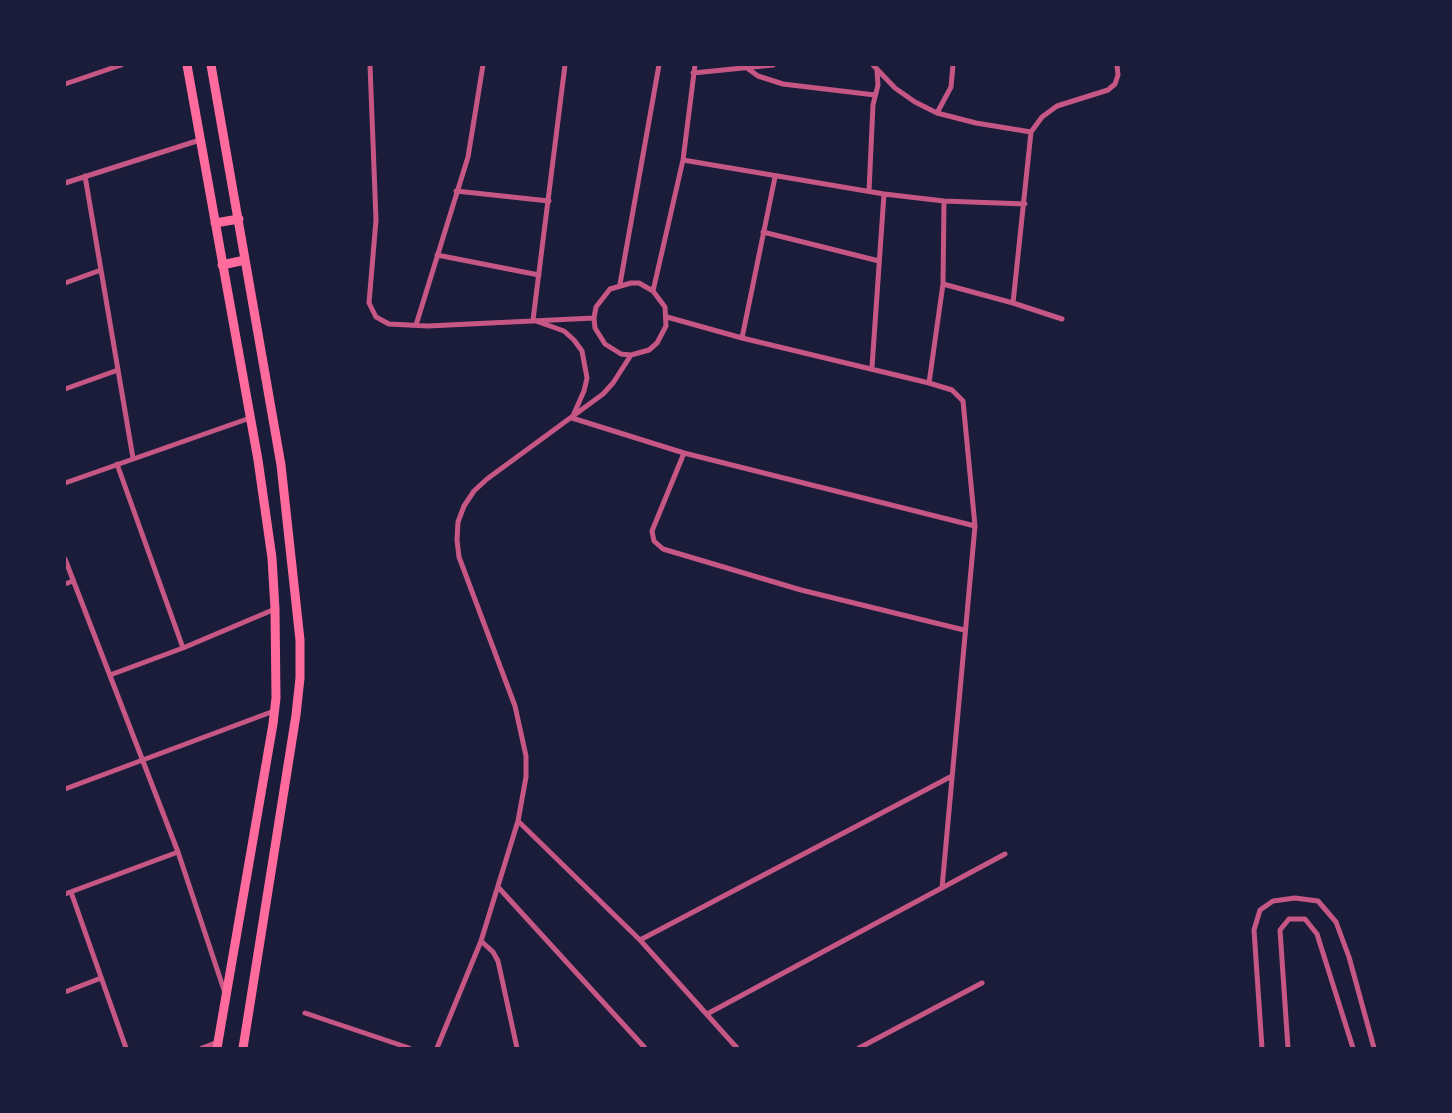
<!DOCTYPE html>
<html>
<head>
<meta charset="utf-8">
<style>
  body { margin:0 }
  #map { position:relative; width:1452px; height:1113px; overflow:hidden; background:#1b1b3a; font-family:Karla,sans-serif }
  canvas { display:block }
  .frame { position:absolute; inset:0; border:66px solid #1b1b3a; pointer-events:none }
</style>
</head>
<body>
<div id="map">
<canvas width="1452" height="1113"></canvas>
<div class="frame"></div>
</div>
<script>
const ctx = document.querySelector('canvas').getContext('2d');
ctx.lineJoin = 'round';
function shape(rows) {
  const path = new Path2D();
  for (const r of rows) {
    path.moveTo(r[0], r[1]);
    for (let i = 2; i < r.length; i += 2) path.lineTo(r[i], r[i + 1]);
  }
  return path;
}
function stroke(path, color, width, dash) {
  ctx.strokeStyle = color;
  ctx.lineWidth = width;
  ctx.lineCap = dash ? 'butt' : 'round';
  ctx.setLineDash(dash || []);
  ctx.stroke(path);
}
const minor = shape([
  [370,65,376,220,369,303,376,317,389,324,428,326,594,318],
  [565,65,533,320,564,331,574,340,582,351,587,378,584,391,572,418,684,453,975,526],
  [873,65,895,88,915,102,937,113,976,123,1031,132],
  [747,68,758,76,783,84,875,95],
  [693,73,773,65],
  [65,84,121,65],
  [937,113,951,87,953,65],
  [683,160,884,194,944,201,1025,204],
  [85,176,133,458],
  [65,183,200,140],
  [456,191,549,201],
  [869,191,873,105,878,85,877,71],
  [763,232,879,261],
  [437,255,539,275],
  [65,283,101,270],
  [620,284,659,65],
  [943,284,1013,303,1062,319],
  [653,291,683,160,695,65],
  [1013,303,1031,132,1042,117,1057,106,1108,90,1115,84,1118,75,1117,65],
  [667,317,742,338,929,383,952,390,963,401,975,526,942,888],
  [416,325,468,157,483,65],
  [742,338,775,177],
  [872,367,884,194],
  [929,383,943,284,944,201],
  [65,389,118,370],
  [684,453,652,531,654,541,663,549,801,590,964,630],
  [117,464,183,648],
  [65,483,250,418],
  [65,559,178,852,225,993],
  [65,584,73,581],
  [110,675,183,648,275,609],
  [65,789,274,711],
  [518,821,640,940,737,1048],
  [498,887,645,1048],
  [71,892,126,1048],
  [65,894,178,852],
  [640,940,952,776],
  [481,941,493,952,498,961,517,1048],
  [65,992,101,978],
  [305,1013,409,1048],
  [707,1014,1005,854],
  [202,1048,218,1042],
  [437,1048,481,941,518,821,526,777,526,756,515,706,459,557,457,540,458,522,464,506,474,491,487,479,603,394,613,383,631,355,649,350,657,343,666,326,665,307,653,291,639,283,631,283,610,289,596,307,594,318,595,328,605,344,621,354,631,355],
  [859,1048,982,983],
  [1262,1048,1254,930,1260,910,1273,901,1295,898,1318,901,1336,922,1349,957,1374,1048],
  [1288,1048,1280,930,1289,919,1305,919,1317,934,1353,1048]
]);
const primary = shape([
  [187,65,258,460,272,558,275,609,276,698,273,724,217,1048],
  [211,65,281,465,300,640,300,678,296,715,243,1048],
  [215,223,239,219],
  [222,265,245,260]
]);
stroke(minor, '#c65784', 5);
stroke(primary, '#ff6b9d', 9);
</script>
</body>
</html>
